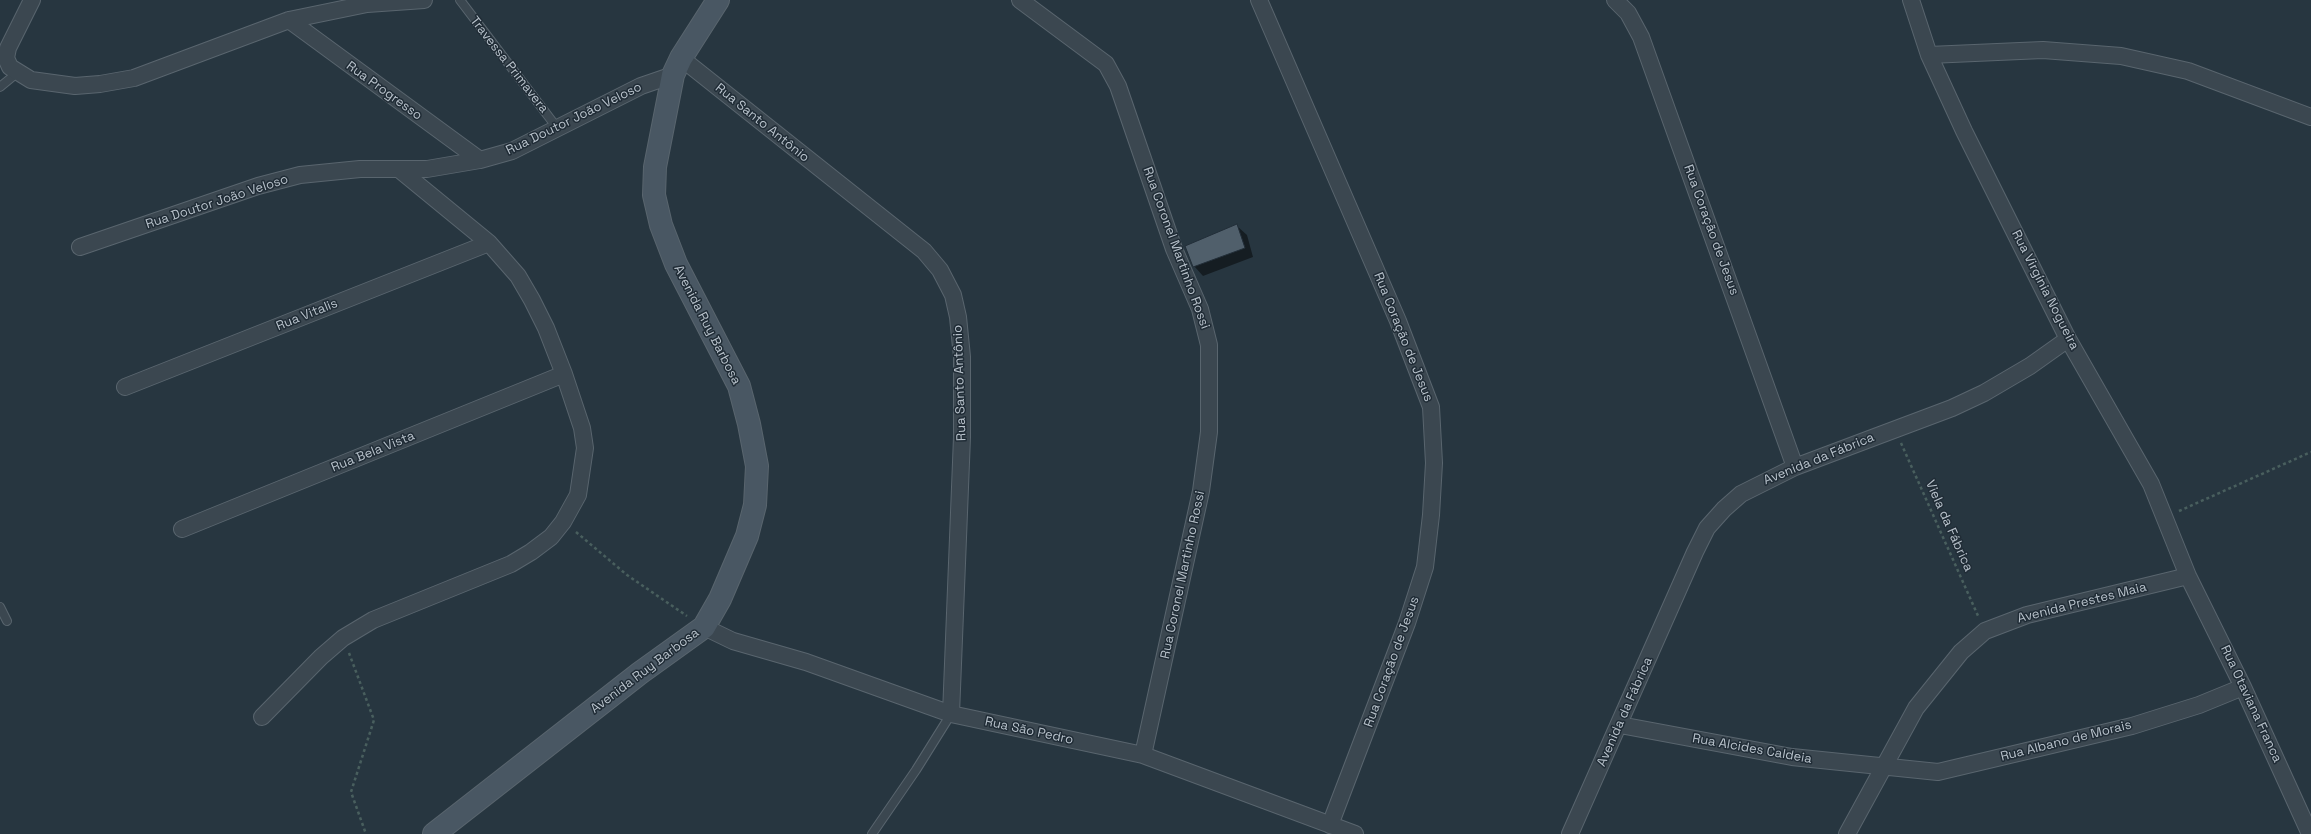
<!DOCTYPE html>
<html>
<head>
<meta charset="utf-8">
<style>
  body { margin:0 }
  canvas { display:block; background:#273640 }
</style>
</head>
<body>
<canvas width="2311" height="834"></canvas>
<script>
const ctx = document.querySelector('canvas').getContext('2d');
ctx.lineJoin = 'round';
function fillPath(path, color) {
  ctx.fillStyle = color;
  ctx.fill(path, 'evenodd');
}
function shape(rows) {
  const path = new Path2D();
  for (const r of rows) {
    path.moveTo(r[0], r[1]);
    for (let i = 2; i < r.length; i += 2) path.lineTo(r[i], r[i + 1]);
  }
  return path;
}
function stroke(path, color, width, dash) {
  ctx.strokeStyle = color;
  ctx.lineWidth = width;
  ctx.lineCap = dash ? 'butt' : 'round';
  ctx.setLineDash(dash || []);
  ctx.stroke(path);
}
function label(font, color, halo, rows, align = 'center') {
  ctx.font = font + ' "Space Grotesk",sans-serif';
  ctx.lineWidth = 3;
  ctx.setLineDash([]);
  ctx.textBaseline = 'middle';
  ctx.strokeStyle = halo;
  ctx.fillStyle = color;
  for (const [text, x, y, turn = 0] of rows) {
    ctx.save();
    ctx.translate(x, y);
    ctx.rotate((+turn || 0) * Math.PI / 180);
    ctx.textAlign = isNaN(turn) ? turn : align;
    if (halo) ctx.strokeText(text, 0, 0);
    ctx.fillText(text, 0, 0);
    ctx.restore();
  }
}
const shadow = shape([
  [1237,226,1247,235,1253,257,1203,276,1194,266]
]);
const building = shape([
  [1237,224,1245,248,1193,267,1185,246,1237,224]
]);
const path = shape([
  [1901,443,1979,618],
  [2179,511,2311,452],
  [576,532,627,575,687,616],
  [349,653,374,720,351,792,366,834]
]);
const lane = shape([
  [460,0,558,129],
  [0,87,17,73],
  [0,607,7,621],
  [872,834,916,770,951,714]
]);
const street = shape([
  [32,0,8,48,6,58,10,67,31,80,75,86,100,84,134,78,289,20,367,4,424,0],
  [1020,0,1106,64,1118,86,1174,249,1200,309,1209,345,1209,432,1201,491,1143,755],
  [1259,0,1398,321,1431,407,1434,463,1431,515,1425,567,1407,623,1330,825],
  [1615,0,1628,13,1641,37,1795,467],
  [1911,0,1929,55,1964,131,2068,339,2151,484,2188,576,2243,687,2310,834],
  [289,20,480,160],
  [1929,55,2043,50,2121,56,2188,71,2311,117],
  [681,58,924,251,940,270,953,295,958,317,962,357,962,437,951,714],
  [80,247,258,186,300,175,360,169,427,169,480,160,512,151,641,86,673,75],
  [125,387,489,243],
  [182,529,564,374],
  [704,627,733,641,806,662,951,714,1143,755,1355,834],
  [262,717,321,657,343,638,373,620,511,564,531,552,551,537,563,522,578,495,585,448,582,428,564,374,546,328,532,300,518,276,489,243,400,170],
  [1620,725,1792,757,1938,772,2132,726,2199,705,2243,687],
  [1570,834,1695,552,1707,528,1724,509,1741,494,1795,467,1952,408,1984,393,2030,366,2068,339],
  [1847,834,1916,708,1961,652,1985,631,2027,615,2188,576]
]);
const secondary = shape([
  [434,834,640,673,704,627,720,599,747,536,755,505,757,466,749,424,739,386,676,264,661,225,654,195,655,167,673,75,681,58,718,0]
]);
const streetNames = [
  ["Travessa Primavera",509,65,52],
  ["Rua Progresso",384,91,36],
  ["Rua Doutor João Veloso",574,119,-26],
  ["Rua Santo Antônio",762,123,39],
  ["Rua Doutor João Veloso",217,202,-18],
  ["Rua Coração de Jesus",1711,230,70],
  ["Rua Coronel Martinho Rossi",1176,248,70],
  ["Rua Virgínia Nogueira",2045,290,63],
  ["Rua Vitalis",307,315,-22],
  ["Avenida Ruy Barbosa",707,325,63],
  ["Rua Coração de Jesus",1403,337,68],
  ["Rua Santo Antônio",960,383,-92],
  ["Rua Bela Vista",373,452,-22],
  ["Avenida da Fábrica",1819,459,-22],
  ["Viela da Fábrica",1949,526,66],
  ["Rua Coronel Martinho Rossi",1183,575,-78],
  ["Avenida Prestes Maia",2082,603,-14],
  ["Rua Coração de Jesus",1392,662,-70],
  ["Avenida Ruy Barbosa",645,671,-37],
  ["Rua Otaviana Franca",2251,704,65],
  ["Avenida da Fábrica",1625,712,-66],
  ["Rua São Pedro",1029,731,12],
  ["Rua Albano de Morais",2066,741,-14],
  ["Rua Alcides Caldeia",1752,749,10]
];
fillPath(shadow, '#0007');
fillPath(building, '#505f6b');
stroke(building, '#222e38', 1);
stroke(lane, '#59656e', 10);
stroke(street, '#59656e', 18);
stroke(secondary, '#59656e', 24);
stroke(path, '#495f5e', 2.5, [3, 3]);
stroke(lane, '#3b4750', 8);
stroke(street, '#3b4750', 16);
stroke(secondary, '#495763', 22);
label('13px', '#b8c2cb', '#202c36', streetNames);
</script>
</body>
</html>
